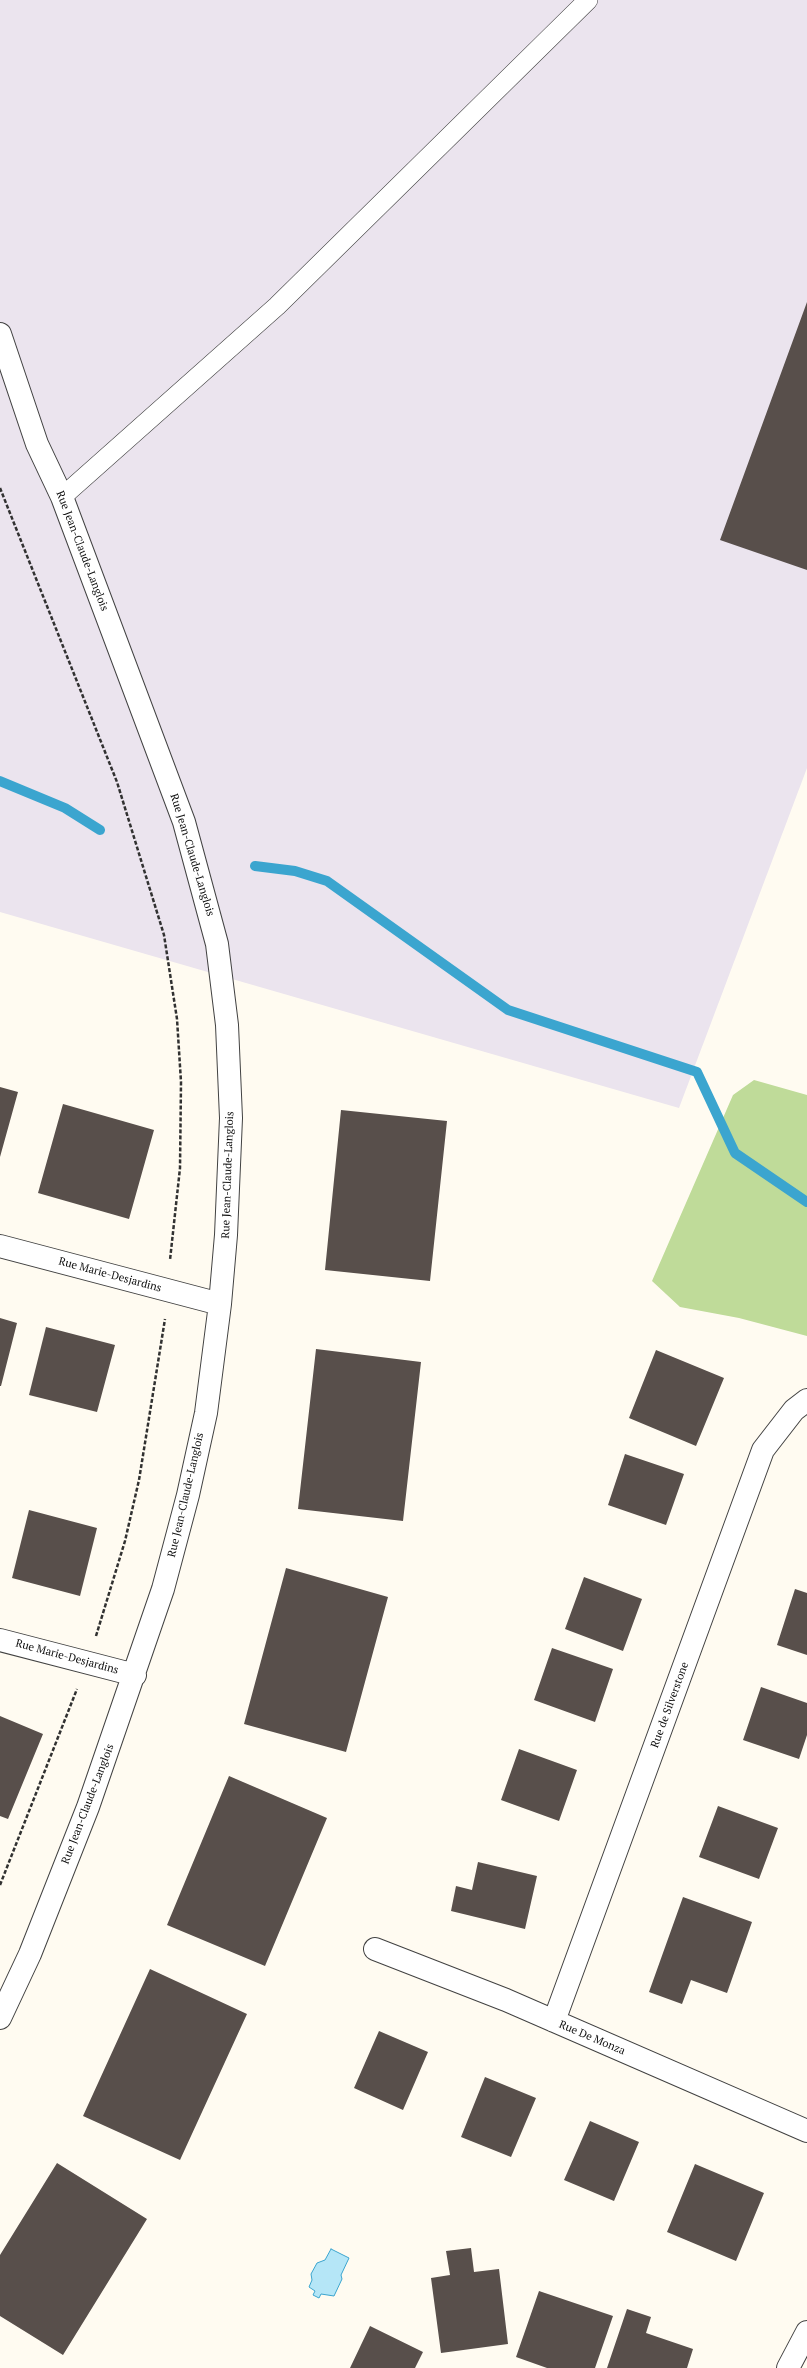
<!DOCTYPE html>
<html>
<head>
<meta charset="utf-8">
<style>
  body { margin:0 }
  canvas { display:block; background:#fffbf1 }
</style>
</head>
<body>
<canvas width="807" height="2368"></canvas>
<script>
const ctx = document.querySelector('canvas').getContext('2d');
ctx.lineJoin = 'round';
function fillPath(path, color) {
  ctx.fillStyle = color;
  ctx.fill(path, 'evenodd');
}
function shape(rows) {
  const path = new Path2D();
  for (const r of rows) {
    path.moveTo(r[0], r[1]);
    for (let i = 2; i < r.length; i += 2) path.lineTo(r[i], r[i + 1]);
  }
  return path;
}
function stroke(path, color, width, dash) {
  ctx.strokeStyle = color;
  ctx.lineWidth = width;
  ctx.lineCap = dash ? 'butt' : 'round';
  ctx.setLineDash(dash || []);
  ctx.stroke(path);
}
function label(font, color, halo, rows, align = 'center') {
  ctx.font = font + ' "PT Serif",serif';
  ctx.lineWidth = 4;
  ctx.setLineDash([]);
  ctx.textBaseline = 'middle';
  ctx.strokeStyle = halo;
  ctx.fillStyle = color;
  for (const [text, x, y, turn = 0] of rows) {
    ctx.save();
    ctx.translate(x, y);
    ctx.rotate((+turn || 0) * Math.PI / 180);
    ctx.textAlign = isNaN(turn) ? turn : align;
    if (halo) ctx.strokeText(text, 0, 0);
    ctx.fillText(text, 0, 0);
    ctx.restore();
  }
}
const industrial = shape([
  [0,0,807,0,807,768,679,1108,0,912]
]);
const forest = shape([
  [754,1080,807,1095,807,1336,739,1318,680,1307,652,1281,733,1095]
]);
const water = shape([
  [331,2249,349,2258,341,2275,342,2279,334,2296,321,2294,319,2298,313,2295,315,2291,309,2287,312,2280,311,2274,317,2263,325,2260,331,2249]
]);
const stream = shape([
  [0,781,65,808,100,830],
  [255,866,295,871,327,881,508,1010,697,1072,735,1153,807,1202]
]);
const building = shape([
  [807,302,807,570,720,540],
  [0,1087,18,1092,0,1157],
  [63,1104,154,1130,129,1219,38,1193],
  [341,1110,447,1121,430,1281,325,1270],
  [0,1318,17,1323,1,1386,0,1386],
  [46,1327,115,1345,97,1412,29,1395],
  [316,1349,421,1362,403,1521,298,1509],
  [656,1350,724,1378,696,1446,629,1418],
  [625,1454,684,1474,666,1525,608,1505],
  [29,1510,97,1528,80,1596,12,1578],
  [286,1568,388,1597,346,1752,244,1724],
  [584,1577,642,1599,623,1651,565,1629],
  [795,1589,807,1593,807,1655,777,1645],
  [552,1648,613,1669,595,1722,534,1700],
  [761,1687,807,1703,807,1735,799,1759,743,1740],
  [0,1716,43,1734,8,1819,0,1816],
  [519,1749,577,1770,559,1821,501,1800],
  [229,1776,327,1818,265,1966,167,1925],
  [718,1806,778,1828,759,1879,699,1857],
  [478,1862,537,1876,525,1929,451,1911,456,1886,472,1890],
  [683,1897,752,1922,727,1993,691,1980,682,2004,649,1992],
  [150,1969,247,2014,180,2160,83,2116],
  [379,2031,428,2052,403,2110,354,2088],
  [485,2077,536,2098,511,2157,461,2137],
  [590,2121,639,2142,614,2201,564,2180],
  [57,2163,147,2219,63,2355,0,2316,0,2255],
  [695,2164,764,2193,736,2261,667,2232],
  [471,2248,474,2272,499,2269,508,2344,441,2353,431,2278,450,2275,446,2251],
  [539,2291,613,2316,595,2368,547,2368,516,2357],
  [627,2309,651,2317,646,2333,693,2349,687,2368,607,2368],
  [370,2326,423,2352,415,2368,350,2368]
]);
const path = shape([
  [0,488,117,782,164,935,177,1019,181,1082,180,1168,170,1260],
  [96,1636,125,1541,139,1480,165,1319],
  [0,1885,77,1689]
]);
const service = shape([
  [62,497,277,306,588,0]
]);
const minor = shape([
  [0,334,37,444,62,497,184,822,217,944,227,1025,231,1118,226,1235,220,1304,206,1413,188,1495,163,1589,88,1807,30,1954,0,2018],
  [0,1246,220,1304],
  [0,1640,135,1675],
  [375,1949,506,2000,807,2131],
  [554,2021,763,1450,794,1410,807,1400],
  [788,2368,807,2332]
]);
const streetNames = [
  ["Rue Jean-Claude-Langlois",82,551,69],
  ["Rue Jean-Claude-Langlois",192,855,73],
  ["Rue Jean-Claude-Langlois",228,1175,-88],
  ["Rue Marie-Desjardins",110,1275,15],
  ["Rue Jean-Claude-Langlois",186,1495,-77],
  ["Rue Marie-Desjardins",67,1657,15],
  ["Rue de Silverstone",670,1705,-70],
  ["Rue Jean-Claude-Langlois",88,1804,-69],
  ["Rue De Monza",592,2038,23]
];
fillPath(industrial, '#ebe4ee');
fillPath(forest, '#bfdb99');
fillPath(water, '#b5e6f7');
stroke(water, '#3ba5cf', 1);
stroke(stream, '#3ba5cf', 10);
fillPath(building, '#584f4b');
stroke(service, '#424242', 20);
stroke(minor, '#424242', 24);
stroke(path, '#313131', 2.5, [4, 2]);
stroke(service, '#fff', 19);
stroke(minor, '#fff', 22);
label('11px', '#0f0f0f', '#fff', streetNames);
</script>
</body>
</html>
